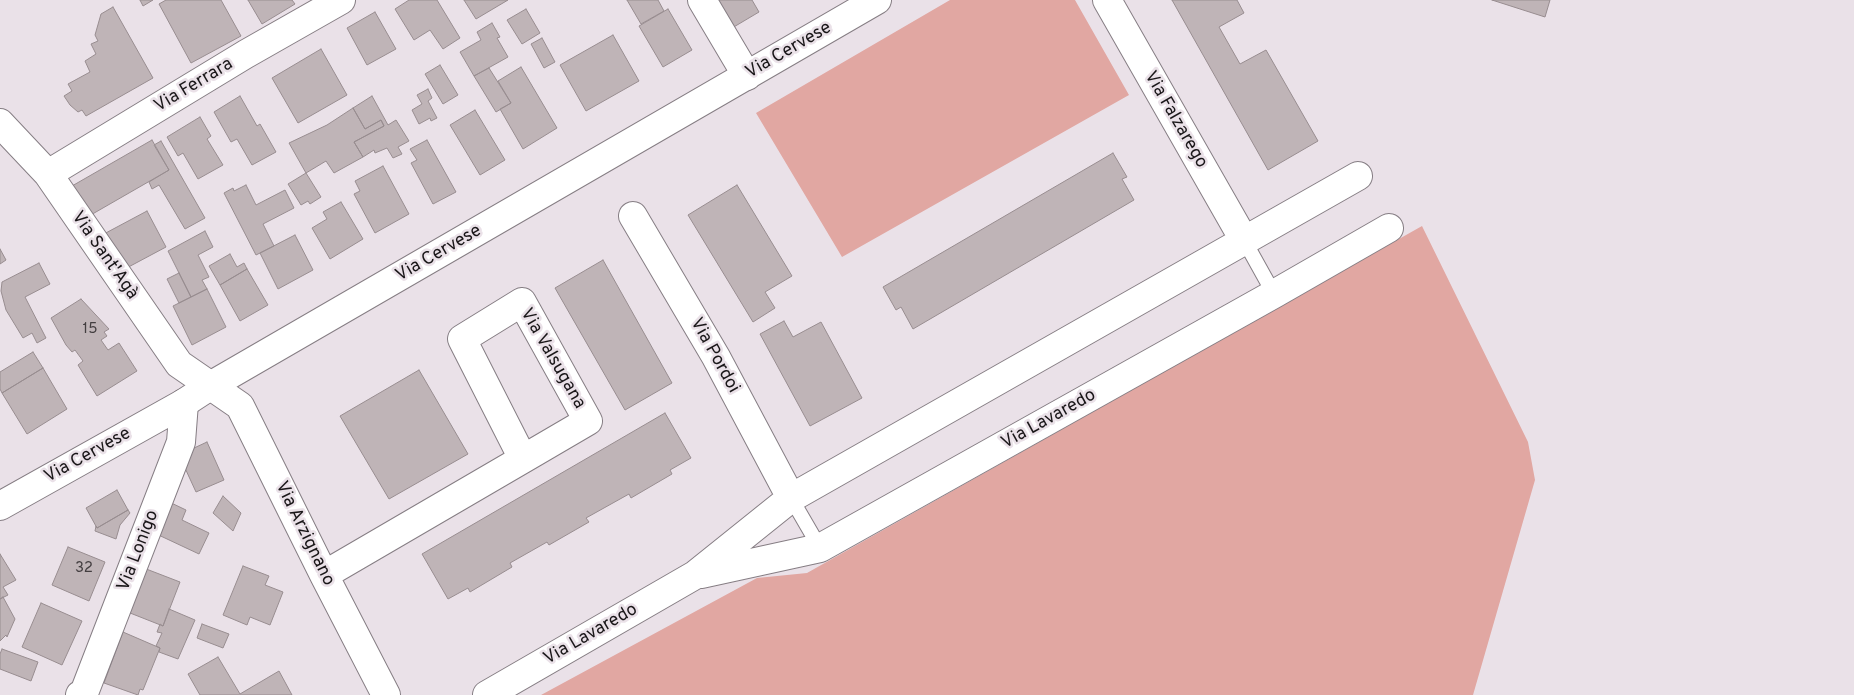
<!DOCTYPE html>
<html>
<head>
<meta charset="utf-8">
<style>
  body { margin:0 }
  canvas { display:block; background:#eae1e8 }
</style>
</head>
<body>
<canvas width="1854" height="695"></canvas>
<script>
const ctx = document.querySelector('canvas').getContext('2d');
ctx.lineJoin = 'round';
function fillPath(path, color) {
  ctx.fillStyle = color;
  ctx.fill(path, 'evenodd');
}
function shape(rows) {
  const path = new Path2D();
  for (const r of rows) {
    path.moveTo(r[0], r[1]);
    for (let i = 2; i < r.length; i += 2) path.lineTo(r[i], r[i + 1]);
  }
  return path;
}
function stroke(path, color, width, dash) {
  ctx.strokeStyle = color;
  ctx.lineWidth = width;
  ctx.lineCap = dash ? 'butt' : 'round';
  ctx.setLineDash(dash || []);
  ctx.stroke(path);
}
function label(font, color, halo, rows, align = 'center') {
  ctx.font = font + ' Overpass,sans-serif';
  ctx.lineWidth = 5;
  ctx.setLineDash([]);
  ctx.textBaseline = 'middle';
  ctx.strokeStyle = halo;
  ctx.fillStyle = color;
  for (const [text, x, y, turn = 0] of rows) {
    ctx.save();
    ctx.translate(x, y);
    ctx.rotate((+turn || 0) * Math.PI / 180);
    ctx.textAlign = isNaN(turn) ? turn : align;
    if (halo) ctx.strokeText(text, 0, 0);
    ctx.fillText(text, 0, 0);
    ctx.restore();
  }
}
const green = shape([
  [950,0,1075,0,1129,95,842,257,756,113],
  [1422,226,1528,442,1535,480,1473,695,541,695,757,578,807,573]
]);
const building = shape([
  [140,0,153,0,143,6,140,0],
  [166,0,221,0,241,36,191,63,159,4,166,0],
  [248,0,292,0,295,4,262,24,248,0],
  [409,0,437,0,460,38,443,49,430,30,414,40,395,9,409,0],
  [464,0,508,0,476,19,464,0],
  [627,0,658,0,664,11,641,24,627,0],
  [710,0,752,0,759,12,727,31,710,0],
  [1172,0,1237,0,1244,13,1219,27,1240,64,1266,50,1318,141,1268,170,1172,0],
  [1492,0,1550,0,1545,17,1492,0],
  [113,7,153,78,86,116,82,110,78,112,70,105,64,96,72,91,68,84,90,72,85,61,96,54,91,44,98,41,95,35,101,14,113,7],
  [526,9,540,33,522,44,507,20,526,9],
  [668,9,692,50,663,67,639,26,668,9],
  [375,12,396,49,367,65,347,28,375,12],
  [492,23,500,37,497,38,508,57,474,76,460,52,481,40,477,32,492,23],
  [613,35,639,81,586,111,560,65,613,35],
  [542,38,555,62,544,68,531,44,542,38],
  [321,49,347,95,298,123,272,78,321,49],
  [440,65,458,95,443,104,425,74,440,65],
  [521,67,557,128,523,149,500,109,511,103,498,81,521,67],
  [489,68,511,103,496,112,474,76,489,68],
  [428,89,432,98,428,101,437,118,431,121,430,118,419,124,412,110,422,104,417,95,428,89],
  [240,96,257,126,260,124,276,152,252,165,237,139,231,142,214,112,240,96],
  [372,96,388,125,396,120,409,141,398,147,402,154,393,158,387,148,375,153,374,150,363,157,354,142,384,126,381,120,365,129,353,108,372,96],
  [353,108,365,129,381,120,384,126,354,142,363,157,334,173,326,161,306,173,289,143,327,125,353,108],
  [475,110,505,160,480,175,450,125,475,110],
  [200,117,211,136,207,139,223,165,198,179,183,153,178,156,167,137,200,117],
  [152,140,169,170,89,216,72,186,152,140],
  [427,140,456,192,433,204,411,163,417,160,410,149,427,140],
  [161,141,205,218,185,229,159,185,152,189,149,182,169,170,154,145,161,141],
  [1113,153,1127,177,1122,179,1134,200,913,329,901,307,896,310,883,287,1113,153],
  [383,166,409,214,375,233,354,194,360,191,355,181,383,166],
  [306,173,321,197,310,204,308,201,301,205,288,184,306,173],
  [246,185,256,205,285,190,294,208,263,224,274,246,256,255,224,193,233,188,234,191,246,185],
  [737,185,792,276,765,292,775,308,753,322,688,215,737,185],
  [341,202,363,239,330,259,312,228,327,219,323,212,341,202],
  [147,211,166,247,121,271,102,235,147,211],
  [205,231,213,247,198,255,209,277,202,280,207,289,191,297,168,251,205,231],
  [295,235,313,270,278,289,260,253,295,235],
  [0,249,6,260,0,264,0,249],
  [230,254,237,267,244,263,247,269,220,285,209,266,230,254],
  [603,260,672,383,625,410,555,288,603,260],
  [39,263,50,284,25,297,46,338,37,343,32,333,23,338,6,310,1,291,2,282,39,263],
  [247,269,268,305,240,321,220,285,247,269],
  [179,273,191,297,179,303,167,279,179,273],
  [207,289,226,327,192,345,173,306,207,289],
  [81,299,109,329,104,332,107,336,101,340,108,350,119,343,137,371,97,396,78,365,83,361,75,350,72,352,66,345,51,318,81,299],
  [784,321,793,337,821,322,862,398,810,426,760,334,784,321],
  [33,352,43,368,2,393,0,389,0,372,33,352],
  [43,368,67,409,27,434,2,393,43,368],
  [419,370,468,454,389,499,340,416,419,370],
  [665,413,691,458,670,470,672,474,631,498,629,494,586,518,589,522,549,545,547,542,510,563,512,567,470,592,468,588,448,599,422,554,665,413],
  [207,442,224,480,196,492,179,455,207,442],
  [117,490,128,510,97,528,86,508,117,490],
  [223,496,241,513,233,531,213,513,223,496],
  [165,500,186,510,182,520,209,533,199,554,150,531,165,500],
  [128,510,130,513,120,525,116,539,95,531,96,526,97,528,128,510],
  [68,547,105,562,89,601,52,585,68,547],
  [0,554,16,580,3,587,8,595,0,599,0,554],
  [243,566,269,576,265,585,283,592,270,625,250,617,247,625,223,615,243,566],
  [141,567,180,582,163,626,125,611,141,567],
  [3,597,15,619,7,637,6,635,0,641,0,599,3,597],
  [41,603,82,621,62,665,22,647,41,603],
  [169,609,195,620,178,659,159,652,160,648,156,646,162,633,157,632,160,624,163,626,169,609],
  [202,624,229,634,223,648,197,638,202,624],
  [123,632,160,648,143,690,140,689,138,695,104,683,123,632],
  [2,649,38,662,31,681,0,669,0,654,2,649],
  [218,657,240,694,279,671,292,695,200,695,188,674,218,657]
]);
const lane = shape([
  [1244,240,1274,294],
  [791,498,820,548]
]);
const street = shape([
  [702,0,747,76],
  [1107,0,1244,240],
  [0,123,48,174,179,364,240,406,324,575,386,695],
  [48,174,246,54,341,0],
  [633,216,716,357,791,498],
  [522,302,588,421,523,459,462,339,522,302],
  [701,574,820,548,1274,294,1389,228],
  [324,575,523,459],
  [80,695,84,693,181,442,184,403],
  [487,695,695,575,791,498,1358,176]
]);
const secondary = shape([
  [0,506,184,403,210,386,877,0]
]);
const numberNames = [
  ["15",90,330],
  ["32",84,569]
];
const streetNames = [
  ["Via Cervese",789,51,-30],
  ["Via Ferrara",194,86,-31],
  ["Via Falzarego",1175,120,60],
  ["Via Cervese",439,254,-30],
  ["Via Sant'Agà",104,256,55],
  ["Via Pordoi",714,356,61],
  ["Via Valsugana",552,359,60],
  ["Via Lavaredo",1049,420,-29],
  ["Via Cervese",88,456,-29],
  ["Via Arzignano",304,534,64],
  ["Via Lonigo",139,551,-69],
  ["Via Lavaredo",591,635,-30]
];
fillPath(green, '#e1a7a2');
fillPath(building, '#bfb4b7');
stroke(building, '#988d90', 1);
stroke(lane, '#867e84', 16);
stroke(street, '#867e84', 30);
stroke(secondary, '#867e84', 30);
stroke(lane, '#fff', 14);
stroke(street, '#fff', 28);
stroke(secondary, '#fff', 28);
label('15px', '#433e40', null, numberNames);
label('18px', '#1a1719', '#eae1e8', streetNames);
</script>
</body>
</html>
